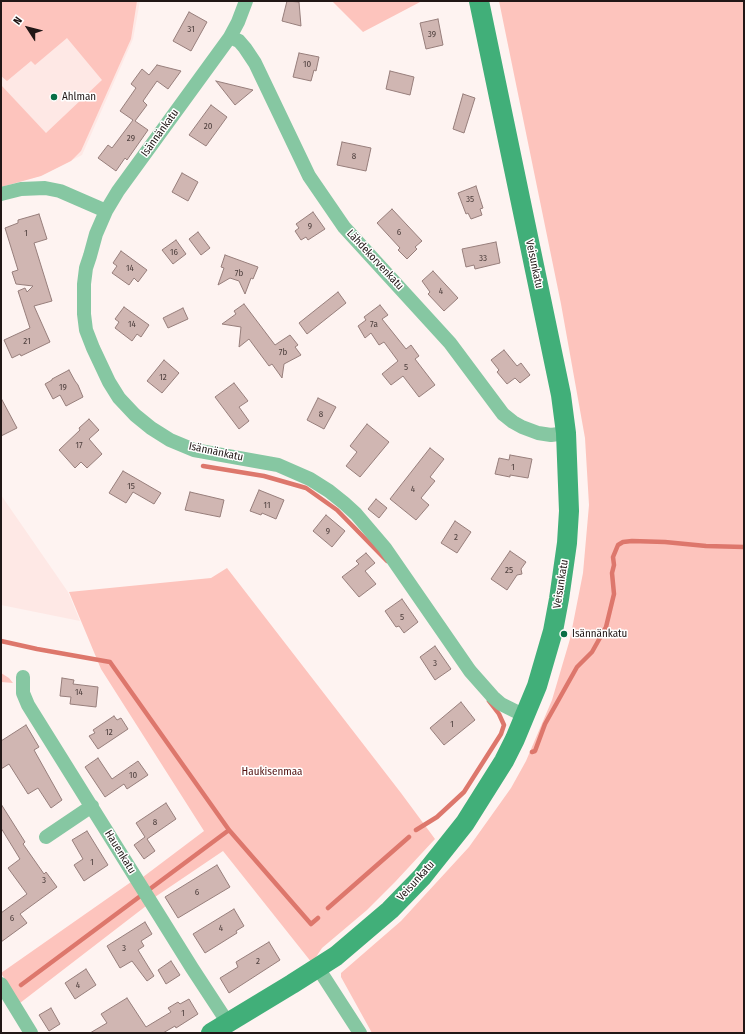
<!DOCTYPE html>
<html>
<head>
<meta charset="utf-8">
<style>
  body { margin:0 }
  #map { position:relative; width:745px; height:1034px; overflow:hidden; background:#fef3f1; font-family:"Fira Sans Condensed",sans-serif }
  canvas { display:block }
  .frame { position:absolute; inset:0; border:2px solid #211716; pointer-events:none }
  .north { position:absolute; left:8px; top:8px; width:40px; height:40px; -webkit-text-stroke:3px #fff; paint-order:stroke; rotate:306deg; font-size:11px; font-weight:700; line-height:16px; text-align:center; color:#211716 }
  .north::after { content:''; display:block; margin:auto; width:14px; height:18px; background:#211716; clip-path:polygon(50% 0,100% 100%,50% 72%,0 100%) }
</style>
</head>
<body>
<div id="map">
<canvas width="745" height="1034"></canvas>
<div class="frame"></div>
<div class="north">N</div>
</div>
<script>
const ctx = document.querySelector('canvas').getContext('2d');
ctx.lineJoin = 'round';
function fillPath(path, color) {
  ctx.fillStyle = color;
  ctx.fill(path, 'evenodd');
}
function shape(rows) {
  const path = new Path2D();
  for (const r of rows) {
    path.moveTo(r[0], r[1]);
    for (let i = 2; i < r.length; i += 2) path.lineTo(r[i], r[i + 1]);
  }
  return path;
}
function stroke(path, color, width, dash) {
  ctx.strokeStyle = color;
  ctx.lineWidth = width;
  ctx.lineCap = dash ? 'butt' : 'round';
  ctx.setLineDash(dash || []);
  ctx.stroke(path);
}
function label(font, color, halo, rows, align = 'center') {
  ctx.font = font + ' "Fira Sans Condensed",sans-serif';
  ctx.lineWidth = 3;
  ctx.setLineDash([]);
  ctx.textBaseline = 'middle';
  ctx.strokeStyle = halo;
  ctx.fillStyle = color;
  for (const [text, x, y, turn = 0] of rows) {
    ctx.save();
    ctx.translate(x, y);
    ctx.rotate((+turn || 0) * Math.PI / 180);
    ctx.textAlign = isNaN(turn) ? turn : align;
    if (halo) ctx.strokeText(text, 0, 0);
    ctx.fillText(text, 0, 0);
    ctx.restore();
  }
}
const built = shape([
  [1,1,140,1,133,39,82,155,41,176,1,187],
  [1,495,68,592,80,621,1,605]
]);
const green = shape([
  [1,1,137,1,131,39,81,151,71,161,41,176,1,187,1,85,46,133,102,80,67,38,35,65,31,61,7,81,1,76],
  [332,1,422,1,363,32],
  [499,1,744,1,744,1033,372,1033,341,977,341,973,401,921,469,847,511,788,526,761,552,700,570,639,583,573,589,505,585,438,561,304],
  [227,568,401,793,435,839,395,882,367,910,322,948,312,963,223,851,155,897,143,877,204,831,101,669,69,592,211,578],
  [1,673,9,678,13,683,1,682],
  [131,882,146,906,20,1003,1,973]
]);
const stream = shape([
  [203,466,264,476,306,488,337,510,387,561],
  [1,641,37,649,110,662,229,830,311,924,318,918],
  [532,752,535,751,545,724,577,667,592,652,606,627,614,594,612,573,614,565,613,557,618,545,623,542,632,541,665,542,706,546,744,547],
  [416,830,437,817,464,792,501,734,504,725,499,714,489,701],
  [328,908,409,837],
  [21,985,229,830]
]);
const building = shape([
  [287,1,299,2,301,26,282,21,287,1],
  [189,12,207,22,191,51,173,41,189,12],
  [438,19,443,45,426,49,420,23,438,19],
  [299,53,319,57,316,71,314,70,311,81,293,77,299,53],
  [157,65,181,71,168,89,157,81,143,101,147,105,135,121,148,130,127,160,125,158,116,171,98,158,108,145,112,148,133,120,120,111,136,88,131,84,142,69,149,75,157,65],
  [390,71,414,77,410,95,386,89,390,71],
  [216,81,253,90,235,105,216,81],
  [463,94,475,98,464,133,453,129,463,94],
  [211,105,227,117,206,146,189,135,211,105],
  [342,142,371,148,366,171,337,165,342,142],
  [182,173,198,182,188,201,172,192,182,173],
  [476,186,483,208,480,209,482,215,471,219,468,213,466,214,458,193,476,186],
  [392,209,422,241,415,247,417,249,407,259,398,250,400,248,377,223,392,209],
  [313,212,325,229,308,240,306,237,301,240,295,231,299,228,296,224,313,212],
  [39,214,47,239,34,243,52,301,34,306,50,342,21,356,20,354,12,358,4,340,30,328,18,291,25,288,27,292,33,286,16,284,12,272,18,270,5,228,18,223,18,220,39,214],
  [198,232,210,248,201,255,189,239,198,232],
  [176,240,186,254,173,264,162,250,176,240],
  [496,242,500,263,475,269,474,265,466,267,462,249,496,242],
  [121,251,147,270,138,282,134,278,129,285,112,273,117,266,113,263,121,251],
  [225,255,258,267,253,279,251,278,245,294,239,281,230,278,218,285,224,268,221,267,225,255],
  [433,271,458,298,444,311,428,294,430,292,422,281,433,271],
  [338,292,346,303,307,334,299,323,338,292],
  [244,304,275,345,290,335,298,345,295,347,301,355,284,364,282,378,272,364,269,366,249,339,239,347,241,327,222,324,236,314,234,311,244,304],
  [380,305,388,315,382,319,406,349,411,345,419,356,415,359,435,385,419,397,403,376,391,385,382,374,398,361,384,342,379,345,371,333,365,338,358,326,366,320,364,317,380,305],
  [124,307,149,325,141,337,137,334,132,341,115,328,119,322,115,319,124,307],
  [183,308,188,319,168,328,163,318,183,308],
  [504,350,517,366,521,363,530,375,520,383,515,378,507,384,497,372,499,370,491,360,504,350],
  [164,360,179,373,162,393,147,381,164,360],
  [69,370,75,381,78,385,83,397,66,406,60,395,53,399,45,384,52,380,52,379,69,370],
  [234,383,248,401,239,407,249,421,239,429,215,397,234,383],
  [1,398,17,428,1,436,1,398],
  [318,398,336,407,324,429,307,420,318,398],
  [89,419,99,430,89,439,102,454,87,468,81,462,75,468,59,450,80,430,79,428,89,419],
  [367,424,389,442,360,477,346,466,357,452,350,446,367,424],
  [430,448,444,459,430,477,435,481,421,498,429,505,416,520,390,499,430,448],
  [510,455,532,459,528,478,510,475,510,477,495,474,499,458,509,460,510,455],
  [123,471,161,493,154,504,133,492,126,503,109,493,123,471],
  [259,490,284,500,276,519,262,513,261,515,250,511,259,490],
  [190,492,224,500,220,517,185,510,190,492],
  [376,499,387,508,379,518,368,509,376,499],
  [326,515,345,531,332,547,313,531,326,515],
  [455,521,471,532,457,553,441,543,455,521],
  [510,551,526,562,521,569,522,574,517,575,507,590,491,579,510,551],
  [366,553,375,563,365,571,376,584,359,597,342,577,359,564,356,561,366,553],
  [402,599,418,622,404,633,399,626,396,627,385,611,402,599],
  [435,646,451,669,435,680,420,657,435,646],
  [62,678,74,680,73,684,98,687,96,707,70,704,71,697,60,696,62,678],
  [461,702,475,720,444,745,430,728,461,702],
  [114,716,117,720,121,718,128,729,98,749,89,736,95,733,93,730,114,716],
  [26,725,39,747,34,750,62,800,51,808,38,788,28,794,9,764,1,769,1,741,26,725],
  [98,758,112,779,138,761,148,775,127,789,124,784,105,797,85,767,98,758],
  [166,803,176,819,147,839,155,851,144,859,134,845,145,837,136,823,166,803],
  [1,804,25,842,23,844,44,874,46,872,57,887,20,914,27,923,1,942,1,913,27,894,8,868,20,859,1,828,1,804],
  [87,831,108,865,84,881,74,865,83,859,72,840,87,831],
  [217,865,230,887,178,918,165,897,217,865],
  [234,909,244,926,236,931,237,933,205,953,193,934,234,909],
  [145,922,152,934,141,941,144,946,138,950,154,976,147,981,132,961,120,968,107,946,145,922],
  [269,942,280,960,229,993,220,978,238,967,236,962,269,942],
  [171,961,180,975,166,984,158,970,171,961],
  [86,969,96,985,75,999,65,983,86,969],
  [127,998,146,1027,171,1012,168,1008,178,1002,180,1004,189,999,198,1014,176,1028,175,1026,163,1033,90,1033,107,1023,101,1014,127,998],
  [51,1008,60,1024,49,1031,39,1015,51,1008]
]);
const street = shape([
  [246,1,238,22,230,37,118,191,106,211,96,234,90,256,86,268,84,284,84,314,86,330,93,348,109,382,119,398,135,415,151,428,170,440,194,450,278,465,310,479,329,491,344,503,356,514,385,548,470,671,493,697,501,704,525,716],
  [230,37,239,41,245,48,255,63,309,176,344,227,450,343,503,414,513,422,522,427,538,433,551,435,566,433],
  [1,194,21,189,45,188,60,191,106,211],
  [23,677,23,693,28,705,192,968,228,1023],
  [46,837,92,806],
  [318,968,360,1033],
  [1,984,31,1033]
]);
const secondary = shape([
  [211,1033,292,984,336,956,390,910,422,877,465,823,504,761,515,739,537,686,553,631,559,599,567,543,569,511,566,433,561,395,479,1]
]);
const markers = [
  [54,97,4,"#076e45"],
  [564,634,4,"#076e45"]
];
const numberNames = [
  ["31",191,29],
  ["39",432,34],
  ["10",307,64],
  ["20",208,126],
  ["29",131,138],
  ["8",354,156],
  ["35",470,199],
  ["9",310,226],
  ["6",399,232],
  ["1",26,233],
  ["16",174,252],
  ["33",483,258],
  ["14",130,268],
  ["7b",239,273],
  ["4",441,291],
  ["14",132,324],
  ["7a",374,324],
  ["21",27,341],
  ["7b",283,352],
  ["5",406,367],
  ["12",163,377],
  ["19",63,387],
  ["8",321,414],
  ["17",79,445],
  ["1",513,467],
  ["15",131,486],
  ["4",413,489],
  ["11",267,505],
  ["9",328,531],
  ["2",456,537],
  ["25",509,570],
  ["5",402,617],
  ["3",435,663],
  ["14",79,692],
  ["1",452,724],
  ["12",109,732],
  ["10",133,775],
  ["8",155,822],
  ["1",92,862],
  ["3",44,880],
  ["6",197,892],
  ["6",12,918],
  ["4",221,928],
  ["3",124,948],
  ["2",258,961],
  ["4",78,985],
  ["1",183,1013]
];
const poiNames = [
  ["Ahlman",62,97],
  ["Isännänkatu",572,634]
];
const streetNames = [
  ["Isännänkatu",160,133,-54],
  ["Lähdekorvenkatu",375,260,47],
  ["Veisunkatu",534,264,78],
  ["Isännänkatu",216,452,12],
  ["Veisunkatu",561,584,-81],
  ["Hauenkatu",120,852,58],
  ["Veisunkatu",416,881,-48]
];
const parkNames = [
  ["Haukisenmaa",272,772]
];
fillPath(built, '#fee8e5');
fillPath(green, '#fdc4bd');
stroke(stream, '#dd776c', 4.5);
fillPath(building, '#d0b6b2');
stroke(building, '#977e7b', 1);
stroke(street, '#86c7a2', 14);
stroke(secondary, '#41af79', 20);
for (const [x, y, r, color] of markers) {
  const dot = new Path2D();
  dot.arc(x, y, r, 0, 2 * Math.PI);
  ctx.fillStyle = color;
  ctx.fill(dot);
  stroke(dot, '#fff', 1.5);
}
label('9px', '#4d3f3d', null, numberNames);
label('11px', '#211716', '#fff', poiNames, 'left');
label('11px', '#211716', '#fff', streetNames);
label('11px', '#541311', '#fff', parkNames);
</script>
</body>
</html>
